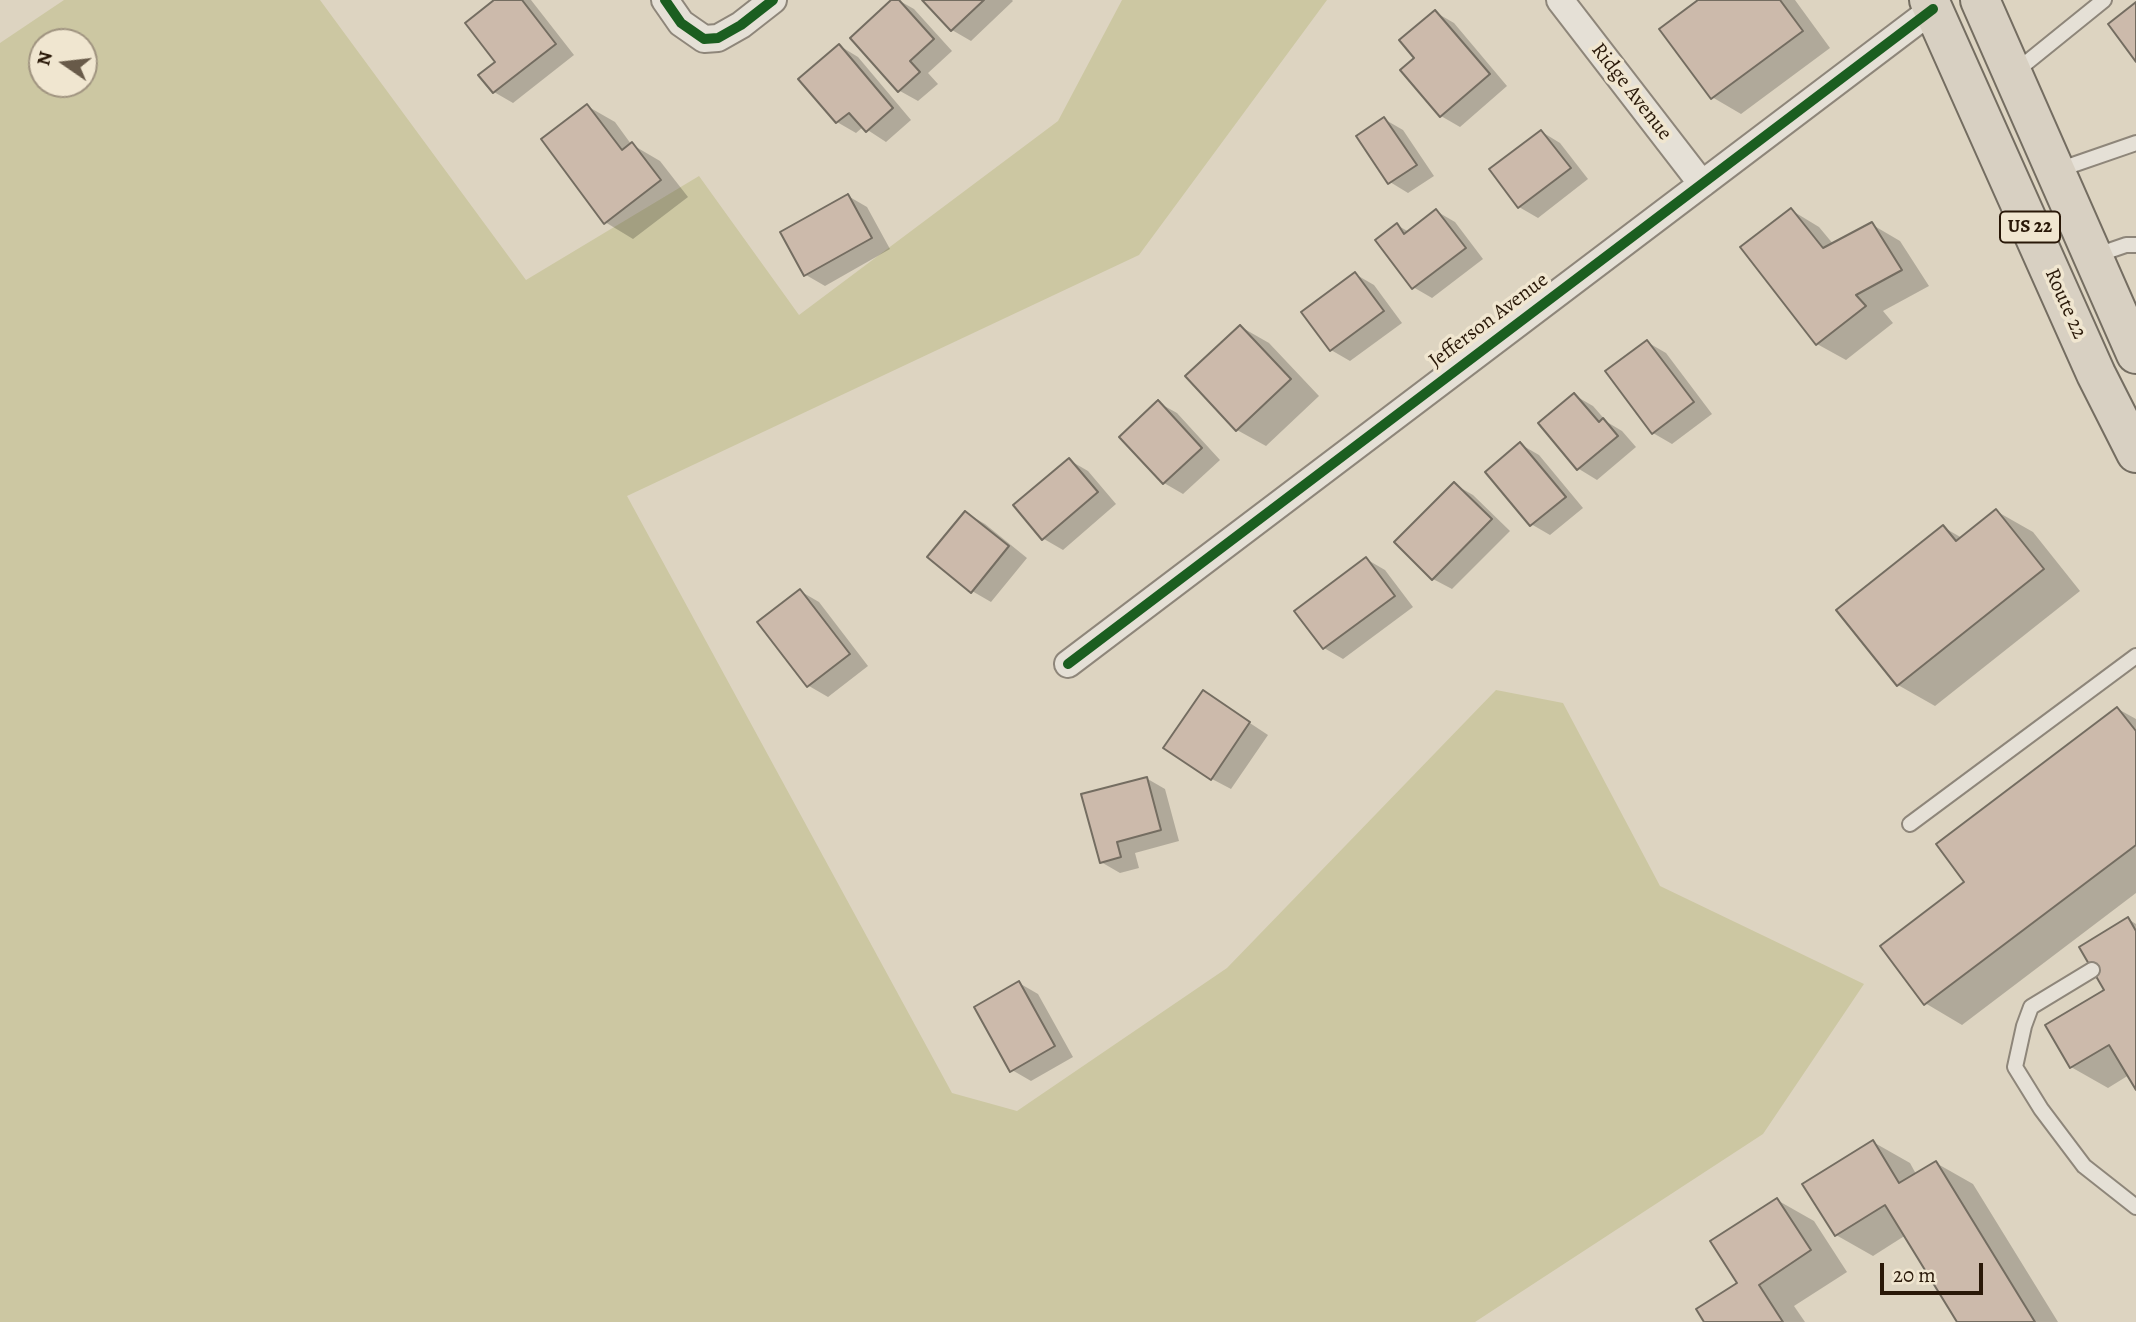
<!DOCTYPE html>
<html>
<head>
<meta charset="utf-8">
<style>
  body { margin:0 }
  #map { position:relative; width:2136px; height:1322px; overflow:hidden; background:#ddd4c1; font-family:Alegreya,serif }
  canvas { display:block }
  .north { position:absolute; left:28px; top:28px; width:70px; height:70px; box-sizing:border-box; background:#f0e6d0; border:2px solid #a09480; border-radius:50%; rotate:284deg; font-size:19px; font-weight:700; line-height:28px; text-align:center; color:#291808 }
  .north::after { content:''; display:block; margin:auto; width:24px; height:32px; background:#685a49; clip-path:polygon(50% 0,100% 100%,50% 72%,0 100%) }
  .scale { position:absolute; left:1880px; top:1263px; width:103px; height:32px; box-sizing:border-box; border:4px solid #291808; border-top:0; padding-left:9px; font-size:21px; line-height:24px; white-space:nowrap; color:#291808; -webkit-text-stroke:5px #f0e6d0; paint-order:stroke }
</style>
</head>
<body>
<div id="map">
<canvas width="2136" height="1322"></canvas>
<div class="north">N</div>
<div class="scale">20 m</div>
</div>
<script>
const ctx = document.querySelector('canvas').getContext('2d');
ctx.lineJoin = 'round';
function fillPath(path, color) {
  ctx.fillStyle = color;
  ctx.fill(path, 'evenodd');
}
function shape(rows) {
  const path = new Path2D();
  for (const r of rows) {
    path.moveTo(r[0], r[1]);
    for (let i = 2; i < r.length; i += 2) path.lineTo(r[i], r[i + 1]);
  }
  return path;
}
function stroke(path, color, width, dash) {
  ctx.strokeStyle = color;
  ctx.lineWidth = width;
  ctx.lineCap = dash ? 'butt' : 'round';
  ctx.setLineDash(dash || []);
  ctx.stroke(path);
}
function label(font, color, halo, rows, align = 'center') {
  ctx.font = font + ' Alegreya,serif';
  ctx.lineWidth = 7;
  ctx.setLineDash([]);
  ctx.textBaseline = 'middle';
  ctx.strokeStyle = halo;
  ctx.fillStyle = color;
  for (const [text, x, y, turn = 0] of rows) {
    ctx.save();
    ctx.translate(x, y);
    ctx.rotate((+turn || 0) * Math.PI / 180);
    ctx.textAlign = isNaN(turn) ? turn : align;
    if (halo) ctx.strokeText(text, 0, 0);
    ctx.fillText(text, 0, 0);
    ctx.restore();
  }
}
const green = shape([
  [64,0,320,0,526,280,699,176,799,315,1058,121,1122,0,1327,0,1139,255,627,496,952,1093,1017,1111,1227,968,1496,690,1563,703,1660,886,1864,984,1763,1134,1475,1322,0,1322,0,43],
  [84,42,84,84,42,84,42,42]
]);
const shadow = shape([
  [496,0,531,0,574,55,513,103,494,92,497,62],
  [894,0,898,0,914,9,952,51,928,73,938,84,918,101,900,91],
  [924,0,1012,0,1013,1,971,41,952,30],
  [1701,0,1795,0,1830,48,1741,114,1712,97],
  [1435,12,1454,23,1507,86,1460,127,1441,116,1417,58],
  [840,46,858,57,911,120,886,142,863,127,856,133,837,122],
  [587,106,615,122,631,144,660,161,688,197,633,239,605,222],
  [1384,119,1403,130,1434,176,1408,193,1390,182],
  [1542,132,1560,143,1588,179,1538,218,1519,207],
  [848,196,867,207,890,249,825,286,806,275],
  [1791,210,1819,227,1834,245,1871,224,1900,241,1929,286,1883,311,1893,323,1846,360,1817,344],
  [1436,211,1455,222,1483,259,1432,298,1413,287,1397,225,1409,232],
  [1355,274,1374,285,1402,323,1350,361,1331,350],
  [1241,327,1269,343,1319,396,1266,446,1237,430],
  [1647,342,1666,353,1712,414,1672,444,1653,433],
  [1574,395,1593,406,1607,422,1622,431,1636,447,1597,480,1579,469],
  [1159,403,1177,413,1220,460,1183,494,1164,483,1122,437],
  [1520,444,1539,455,1583,508,1550,535,1531,524],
  [1069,460,1088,471,1116,504,1063,550,1044,539,1015,506],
  [1454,484,1473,495,1510,531,1452,589,1433,579],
  [1996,511,2033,532,2080,591,1935,706,1898,685,1943,527,1962,538],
  [966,513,985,524,1027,558,991,602,972,591],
  [1366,559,1385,570,1413,607,1343,659,1324,648,1297,611],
  [800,591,819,602,868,666,828,697,809,686,760,623],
  [1203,692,1268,735,1231,789,1212,779],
  [2118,709,2136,719,2136,893,1962,1025,1925,1003,1966,882],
  [1146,778,1165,789,1179,841,1135,853,1139,868,1120,873,1101,862],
  [2128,919,2136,924,2136,1087,2129,1075,2108,1088,2071,1067,2106,990],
  [1019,983,1038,994,1073,1057,1031,1081,1012,1070],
  [1873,1142,1910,1163,1916,1174,1936,1163,1973,1184,2058,1322,1959,1322,1906,1235,1873,1256,1836,1235],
  [1777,1200,1814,1221,1847,1272,1794,1306,1805,1322,1706,1322,1739,1283]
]);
const building = shape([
  [494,0,522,0,556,44,493,93,478,75,495,62,465,23,494,0],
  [891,0,899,0,934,39,910,61,920,72,898,92,850,38,891,0],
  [922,0,984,0,951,31,922,0],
  [1698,0,1780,0,1803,31,1711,99,1659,29,1698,0],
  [2136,2,2136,62,2108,24,2136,2],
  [1435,10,1490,74,1440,117,1400,70,1414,58,1399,40,1435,10],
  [839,44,893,108,866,132,849,113,836,123,798,79,839,44],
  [587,104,622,150,632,142,661,180,604,224,541,139,587,104],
  [1384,117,1417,165,1388,184,1356,136,1384,117],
  [1541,130,1571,168,1518,208,1489,169,1541,130],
  [848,194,872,238,804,276,780,232,848,194],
  [1791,208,1823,248,1872,222,1902,270,1856,295,1866,306,1816,345,1740,247,1791,208],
  [1436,209,1466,248,1412,289,1375,240,1397,223,1404,234,1436,209],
  [1355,272,1384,311,1330,351,1301,312,1355,272],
  [1240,325,1291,379,1236,431,1185,376,1240,325],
  [1647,340,1694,402,1652,434,1605,371,1647,340],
  [1574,393,1599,422,1603,418,1618,436,1577,470,1538,423,1574,393],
  [1158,400,1202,448,1163,484,1119,437,1158,400],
  [1520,442,1566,497,1530,526,1485,472,1520,442],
  [1069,458,1098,492,1042,540,1013,505,1069,458],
  [1454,482,1492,519,1432,580,1394,542,1454,482],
  [1996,509,2044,569,1897,686,1836,610,1943,525,1956,541,1996,509],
  [965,511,1009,546,971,593,927,557,965,511],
  [1366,557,1395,596,1323,649,1294,611,1366,557],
  [800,589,850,654,807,687,757,622,800,589],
  [1203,690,1250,722,1211,780,1163,748,1203,690],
  [2117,707,2136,731,2136,845,1924,1005,1880,946,1964,882,1936,844,2117,707],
  [1147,777,1161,830,1117,842,1121,857,1100,863,1081,794,1147,777],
  [2128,917,2136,931,2136,1090,2109,1045,2070,1068,2045,1025,2104,990,2079,947,2128,917],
  [1019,981,1055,1046,1010,1072,974,1007,1019,981],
  [1873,1140,1899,1183,1936,1161,2035,1322,1957,1322,1885,1205,1835,1236,1802,1184,1873,1140],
  [1777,1198,1811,1250,1759,1285,1783,1322,1704,1322,1696,1309,1737,1283,1710,1241,1777,1198]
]);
const service = shape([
  [2015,72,2104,0],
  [2058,170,2136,143],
  [2094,256,2126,245,2136,245],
  [1910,824,2136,656],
  [2092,970,2031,1007,2024,1026,2015,1067,2041,1109,2084,1166,2136,1207]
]);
const minor = shape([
  [665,0,681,23,704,39,718,38,741,25,773,0],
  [1560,0,1702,184],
  [1068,664,1933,9]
]);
const trunk = shape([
  [1929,0,2096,374,2136,453],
  [1980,0,2136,354]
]);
const cycleway = shape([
  [665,0,681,23,704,39,718,38,741,25,773,0],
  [1068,664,1933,9]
]);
const shields = [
  [2030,227,60]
];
const shieldNames = [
  ["US 22",2030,227]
];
const streetNames = [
  ["Ridge Avenue",1631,92,52],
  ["Route 22",2065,304,66],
  ["Jefferson Avenue",1489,321,-37]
];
fillPath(green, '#ccc7a2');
fillPath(shadow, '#0003');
fillPath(building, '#ccbaab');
stroke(building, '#746d61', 2);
stroke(service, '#8e867a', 18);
stroke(minor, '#8e867a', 30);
stroke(trunk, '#746d61', 42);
stroke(service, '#e5e0d6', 14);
stroke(minor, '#e5e0d6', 26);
stroke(trunk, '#d8d0c2', 38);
stroke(cycleway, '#1b5e20', 10);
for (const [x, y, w] of shields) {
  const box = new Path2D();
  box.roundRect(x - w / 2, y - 15.5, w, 31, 5);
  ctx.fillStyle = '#f0e6d0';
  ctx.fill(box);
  stroke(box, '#291808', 2);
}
label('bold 19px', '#291808', null, shieldNames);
label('21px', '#291808', '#f0e6d0', streetNames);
</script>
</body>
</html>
